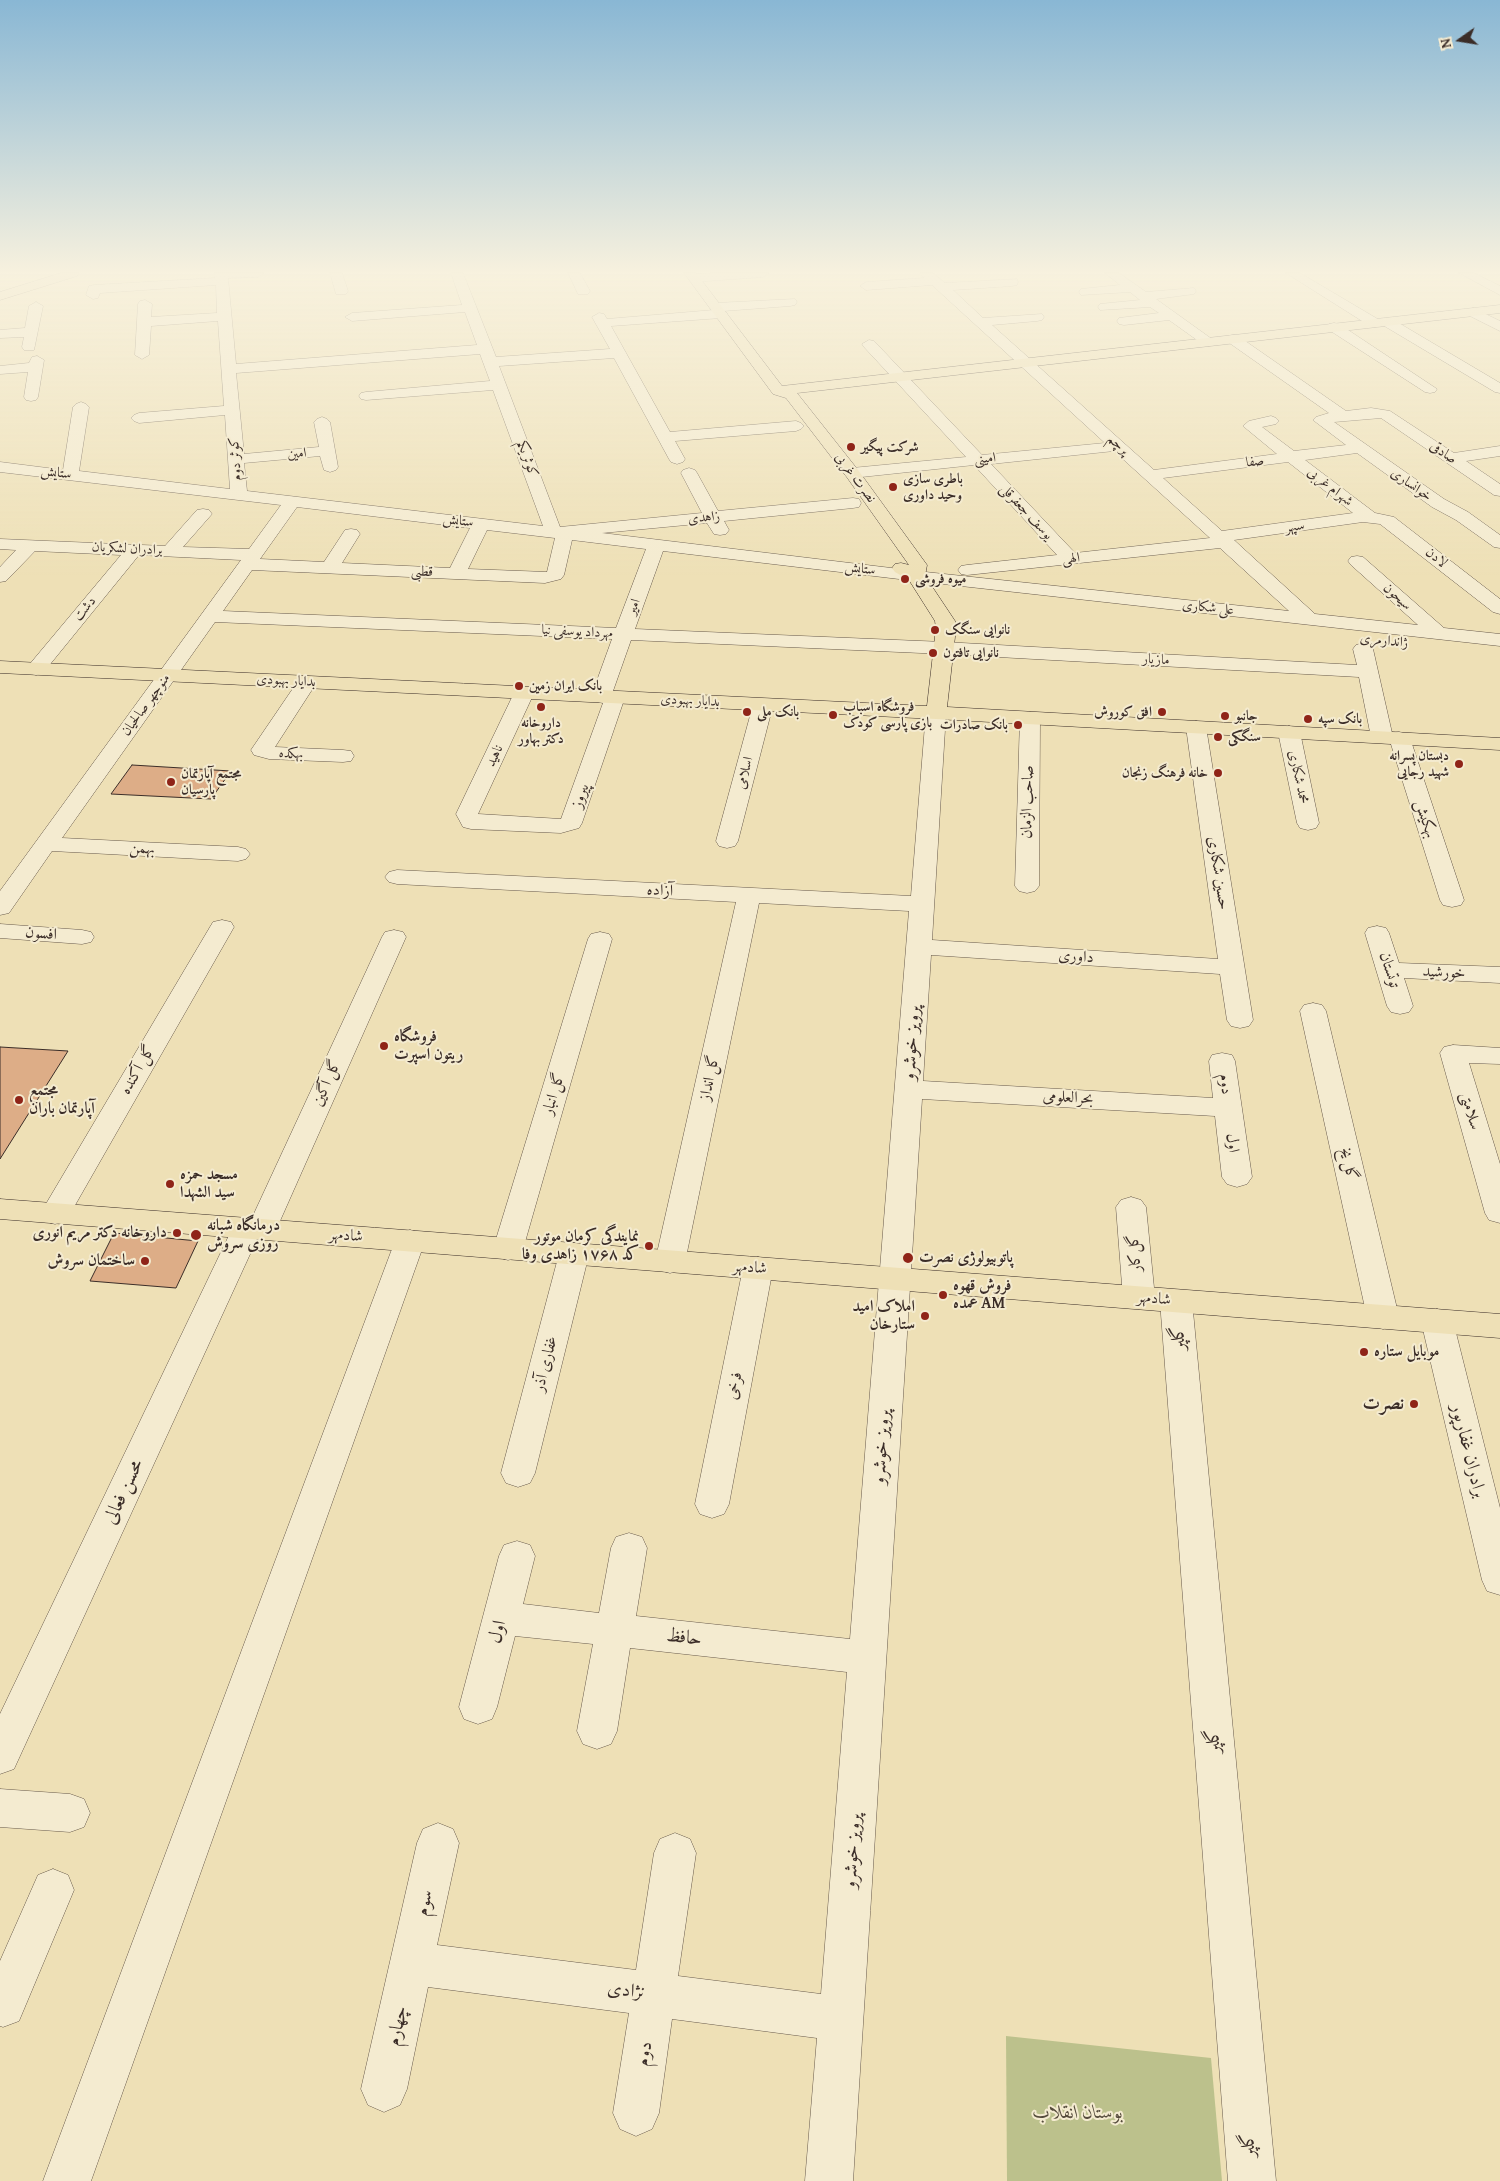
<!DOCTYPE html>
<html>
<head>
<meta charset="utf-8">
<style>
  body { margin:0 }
  #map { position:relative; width:1500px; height:2181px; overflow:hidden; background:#eee0b6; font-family:"Gentium Book Plus",serif }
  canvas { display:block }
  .north { position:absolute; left:1435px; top:15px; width:50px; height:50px; -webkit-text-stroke:4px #f4ebd0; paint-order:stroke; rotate:257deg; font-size:14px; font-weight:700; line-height:20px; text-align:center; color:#3b2d28 }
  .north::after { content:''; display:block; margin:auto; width:18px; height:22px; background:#3b2d28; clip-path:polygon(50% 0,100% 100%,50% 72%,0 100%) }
</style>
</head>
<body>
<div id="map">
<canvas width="1500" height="2181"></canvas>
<div class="north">N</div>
</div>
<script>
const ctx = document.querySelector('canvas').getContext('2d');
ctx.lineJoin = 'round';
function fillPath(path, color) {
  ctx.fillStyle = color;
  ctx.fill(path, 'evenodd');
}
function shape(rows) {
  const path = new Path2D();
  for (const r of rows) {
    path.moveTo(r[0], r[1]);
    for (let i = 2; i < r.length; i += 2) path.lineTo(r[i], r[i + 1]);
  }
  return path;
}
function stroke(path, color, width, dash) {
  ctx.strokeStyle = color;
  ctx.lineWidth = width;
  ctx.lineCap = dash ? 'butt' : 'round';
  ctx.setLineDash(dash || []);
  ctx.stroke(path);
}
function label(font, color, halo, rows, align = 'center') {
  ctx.font = font + ' "Gentium Book Plus",Amiri,serif';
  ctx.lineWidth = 4;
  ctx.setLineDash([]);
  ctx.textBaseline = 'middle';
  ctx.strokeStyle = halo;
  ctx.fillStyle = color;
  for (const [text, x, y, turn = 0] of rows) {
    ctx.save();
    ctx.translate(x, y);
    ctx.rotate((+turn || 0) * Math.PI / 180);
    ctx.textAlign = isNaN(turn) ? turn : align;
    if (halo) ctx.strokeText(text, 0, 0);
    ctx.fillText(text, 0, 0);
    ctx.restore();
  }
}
const green = shape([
  [1006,2036,1211,2058,1222,2181,1007,2181]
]);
const building = shape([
  [132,765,231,771,211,799,111,794,132,765],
  [0,1047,68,1051,0,1159,0,1047],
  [114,1233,198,1241,176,1288,90,1281,114,1233]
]);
const minor = shape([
  [215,273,264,273,258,277,228,278,236,364,477,345,465,312,352,321,345,317,352,313,462,305,451,273,463,273,496,357,610,349,592,317,599,313,604,314,607,319,714,310,709,307,716,303,795,299,797,302,795,305,790,306,723,311,728,314,721,318,611,326,670,432,796,421,801,423,804,426,801,429,796,431,675,441,685,459,683,462,677,464,671,462,669,459,614,358,499,366,560,527,702,513,681,473,683,470,689,468,695,470,697,473,718,511,853,498,859,499,861,503,859,507,853,508,724,521,729,530,726,534,720,535,714,534,707,523,602,533,916,571,1289,611,1220,548,967,575,961,574,958,570,961,566,967,565,1057,555,974,465,852,478,846,476,844,473,846,470,852,468,966,457,864,347,862,344,869,340,874,341,982,455,1105,443,932,285,866,290,860,286,866,282,924,278,920,273,933,273,945,283,1017,279,1018,282,1017,285,1012,286,953,290,983,318,1042,314,1044,317,1042,320,1037,321,992,325,1154,470,1277,454,1243,426,1249,421,1271,416,1276,418,1279,421,1276,424,1262,427,1294,451,1346,445,1313,420,1316,417,1329,413,1228,342,1226,339,1228,336,1233,335,1238,336,1346,411,1371,408,1390,411,1454,453,1500,446,1500,456,1466,461,1500,484,1500,496,1494,495,1381,418,1334,422,1444,499,1468,512,1500,535,1500,548,1494,547,1456,520,1432,507,1357,453,1305,460,1375,513,1394,517,1500,599,1500,614,1493,612,1380,524,1363,522,1234,540,1315,614,1418,625,1351,565,1348,561,1351,557,1357,556,1363,557,1444,628,1500,634,1500,646,916,581,663,551,635,629,944,642,1357,665,1353,649,1356,645,1363,643,1370,645,1373,649,1392,733,1399,732,1406,734,1410,738,1464,900,1461,905,1452,907,1443,905,1440,900,1390,741,1382,743,1375,741,1371,737,1359,677,944,654,631,640,613,691,622,693,625,697,582,823,579,828,561,833,471,829,463,827,456,814,514,693,517,689,524,687,531,689,534,693,478,814,561,819,603,703,594,701,591,697,612,639,215,622,62,838,238,847,246,849,250,854,246,859,238,861,52,851,9,913,0,915,0,891,241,560,139,555,43,673,36,675,29,673,26,669,29,665,121,555,35,551,6,581,0,582,0,567,16,550,0,549,0,539,165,546,197,510,203,509,209,510,212,514,183,547,249,549,281,505,0,472,0,462,63,470,73,407,76,404,81,402,86,404,89,407,79,471,230,489,225,415,139,423,134,421,131,418,134,415,139,413,224,406,218,321,151,326,149,355,142,359,135,355,138,304,140,301,145,300,152,304,151,317,217,313,216,285,100,293,98,298,93,299,86,295,89,286,94,285,215,278,215,273],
  [480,354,490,381,366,392,361,393,359,396,361,399,366,400,493,390,543,526,247,491,244,463,320,456,324,470,330,472,336,470,338,467,330,422,327,419,322,417,317,419,314,422,319,447,244,454,236,373,480,354],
  [1114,451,1210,538,1075,553,991,464,1114,451],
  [1288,462,1353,513,1222,531,1163,478,1288,462],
  [297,507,470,528,450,568,342,563,360,534,357,530,351,529,345,530,324,562,260,559,297,507],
  [487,530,555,538,547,572,468,569,487,530],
  [572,540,646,549,616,628,223,611,252,570,545,583,561,579,564,575,572,540],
  [330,273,342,273,348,291,346,294,336,294,330,273],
  [568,273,580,273,590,291,588,294,578,294,568,273],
  [715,273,769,273,763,277,694,282,688,278,694,274,715,273],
  [1105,273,1119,273,1146,292,1194,288,1196,291,1194,294,1156,299,1216,342,1209,346,1204,345,1169,320,1124,325,1119,324,1117,321,1119,318,1159,313,1150,307,1100,310,1098,307,1100,304,1140,300,1130,292,1081,295,1079,292,1081,289,1120,285,1105,273],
  [1286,273,1300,273,1381,321,1387,318,1392,319,1500,383,1500,393,1495,392,1381,324,1375,327,1370,326,1286,273],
  [1459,273,1474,273,1500,286,1500,295,1459,273],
  [36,302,43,306,34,350,24,350,22,347,24,337,0,338,0,330,25,328,29,306,36,302],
  [1473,308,1500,321,1500,331,1468,315,1466,312,1473,308],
  [1334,323,1339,324,1437,389,1435,392,1430,393,1425,392,1329,330,1327,327,1329,324,1334,323],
  [37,356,44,360,38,397,36,400,31,401,26,400,24,397,28,372,0,374,0,366,29,363,32,357,37,356],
  [307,676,314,678,317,682,275,747,343,750,351,751,354,756,351,761,343,762,269,759,254,755,251,750,300,678,307,676],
  [763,699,770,701,773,705,738,841,735,846,727,848,719,846,716,841,753,705,756,701,763,699],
  [936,707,943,709,946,713,932,940,1218,959,1186,727,1189,723,1196,721,1203,723,1206,727,1253,1020,1249,1026,1240,1028,1231,1026,1227,1020,1220,974,931,955,923,1081,1213,1098,1209,1061,1212,1055,1222,1053,1232,1055,1235,1061,1252,1177,1247,1184,1237,1187,1227,1184,1222,1177,1215,1116,922,1099,853,2181,805,2181,817,2038,672,2019,659,2113,652,2129,636,2136,620,2129,613,2113,629,2013,428,1987,407,2089,400,2105,384,2112,368,2105,361,2089,417,1843,423,1829,438,1823,453,1829,459,1843,437,1945,636,1970,654,1853,660,1839,675,1833,690,1839,696,1853,678,1976,821,1994,847,1672,630,1648,617,1731,611,1744,597,1749,583,1744,577,1731,593,1644,515,1636,497,1707,492,1719,478,1724,464,1719,459,1707,499,1556,504,1545,517,1541,530,1545,535,1556,523,1604,599,1613,611,1548,616,1537,629,1533,642,1537,647,1548,636,1616,850,1639,909,911,759,903,685,1262,681,1270,670,1273,659,1270,655,1262,736,902,397,884,389,882,385,877,389,872,397,870,911,896,926,713,929,709,936,707],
  [1030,712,1037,714,1040,718,1039,886,1035,891,1027,893,1019,891,1015,886,1020,718,1023,714,1030,712],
  [1289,726,1296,728,1300,732,1319,823,1316,828,1308,830,1300,828,1297,823,1278,732,1282,728,1289,726],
  [222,920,231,922,234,927,66,1221,55,1224,44,1221,40,1214,210,927,213,922,222,920],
  [0,924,82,930,91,932,94,937,91,942,82,944,0,938,0,924],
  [1377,926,1386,928,1389,933,1399,963,1500,967,1500,983,1404,978,1413,1006,1409,1012,1400,1014,1391,1012,1387,1006,1365,933,1368,928,1377,926],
  [394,930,403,932,406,937,276,1230,272,1237,261,1241,257,1239,14,1769,0,1774,0,1714,232,1229,236,1222,247,1218,251,1220,382,937,385,932,394,930],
  [600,932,609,934,612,939,523,1249,519,1257,508,1260,497,1257,493,1249,588,939,591,934,600,932],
  [1313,1003,1322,1005,1326,1011,1399,1317,1394,1325,1383,1329,1372,1325,1367,1317,1300,1011,1304,1005,1313,1003],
  [1453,1045,1500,1048,1500,1064,1469,1063,1500,1164,1500,1223,1489,1220,1485,1213,1440,1053,1444,1047,1453,1045],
  [1131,1197,1141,1200,1146,1207,1155,1298,1150,1306,1139,1309,1128,1306,1123,1298,1116,1207,1121,1200,1131,1197],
  [410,1230,421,1233,425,1241,91,2181,43,2181,395,1241,399,1233,410,1230],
  [574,1243,585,1246,589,1254,535,1473,530,1483,518,1487,506,1483,501,1473,559,1254,563,1246,574,1243],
  [758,1257,769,1260,773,1268,729,1504,724,1514,712,1518,700,1514,695,1504,743,1268,747,1260,758,1257],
  [1176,1290,1187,1293,1192,1301,1276,2181,1228,2181,1160,1301,1165,1293,1176,1290],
  [1437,1309,1448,1313,1453,1321,1500,1508,1500,1595,1487,1591,1482,1580,1421,1321,1426,1313,1437,1309],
  [0,1789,70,1794,84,1799,90,1813,84,1827,70,1832,0,1827,0,1789],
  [53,1869,68,1875,74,1890,19,2021,3,2027,0,2026,0,1961,38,1875,53,1869]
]);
const major = shape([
  [61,273,79,273,77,276,0,300,0,292,61,273],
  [684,273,696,273,782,386,1500,305,1500,313,797,393,858,470,927,565,925,576,955,621,956,628,947,707,1500,738,1500,750,936,719,0,673,0,661,927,706,936,628,935,621,909,580,895,572,892,568,895,564,901,563,909,565,846,476,786,398,773,394,684,273],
  [0,1199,1500,1314,1500,1338,0,1219,0,1199]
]);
const markers = [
  [851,447,5,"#8f2418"],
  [893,487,5,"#8f2418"],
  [905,579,5,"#8f2418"],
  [935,630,5,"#8f2418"],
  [933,653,5,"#8f2418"],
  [519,686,5,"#8f2418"],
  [541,707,5,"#8f2418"],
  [747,712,5,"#8f2418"],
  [1162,712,5,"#8f2418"],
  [833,715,5,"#8f2418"],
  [1225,716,5,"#8f2418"],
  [1308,719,5,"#8f2418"],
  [1018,725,5,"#8f2418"],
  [1218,737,5,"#8f2418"],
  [1459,764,5,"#8f2418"],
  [1218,773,5,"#8f2418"],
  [171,782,5,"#8f2418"],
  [384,1046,5,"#8f2418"],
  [19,1100,5,"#8f2418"],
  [170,1184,5,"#8f2418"],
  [177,1233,5,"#8f2418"],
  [196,1235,6,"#8f2418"],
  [649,1246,5,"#8f2418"],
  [908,1258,6,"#8f2418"],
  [145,1261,5,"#8f2418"],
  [943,1295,5,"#8f2418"],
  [925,1316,5,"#8f2418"],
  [1364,1352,5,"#8f2418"],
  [1414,1404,5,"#8f2418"]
];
const farStreetnames = [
  ["پرچم",1118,445,42],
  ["صادقی",1443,453,34],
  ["امین",297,454,-5],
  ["کوثر دوم",236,459,-94],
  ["کوثر یکم",527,459,70],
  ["امینی",985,459,-6],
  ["صفا",1255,462,-7],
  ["ستایش",56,473,7],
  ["نصرت غربی",855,478,53],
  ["خوانساری",1411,485,35],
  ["شهرام غربی",1330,487,38],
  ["یوسف جعفرقلی",1026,512,47],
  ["زاهدی",704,518,-6],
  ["ستایش",458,521,7],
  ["سپهر",1295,527,-8],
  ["برادران لشکریان",127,549,3],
  ["لادن",1436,558,38],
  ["الهی",1071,559,-6],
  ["ستایش",860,569,7],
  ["قطبی",422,572,3],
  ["سیحون",1397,597,42],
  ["امیر",634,607,-70],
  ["علی شکاری",1208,608,6],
  ["دشت",85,609,-51],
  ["مهرداد یوسفی نیا",577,632,3],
  ["ژاندارمری",1384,641,6],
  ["مازیار",1156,660,3],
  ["بدایار بهبودی",286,681,3],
  ["بدایار بهبودی",690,701,3],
  ["منوچهر صالحیان",146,705,-54],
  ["بهکده",291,754,3],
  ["ناهید",495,756,-65],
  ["اسلامی",745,773,-75],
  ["محمد شکاری",1298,777,78]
];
const farPoinames = [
  ["شرکت پیگیر",861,447],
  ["باطری سازی",903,479],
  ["وحید داوری",903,495],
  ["میوه فروشی",915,579],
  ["نانوایی سنگک",945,630],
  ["نانوایی تافتون",943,653],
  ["بانک ایران زمین",529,686],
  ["فروشگاه اسباب",843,707],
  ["بازی پارسی کودک",843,723],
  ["بانک ملی",757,712],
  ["افق کوروش",1152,712,"right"],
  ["جانبو",1235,716],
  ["بانک سپه",1318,719],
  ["داروخانه",541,723,"center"],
  ["دکتر بهاور",541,739,"center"],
  ["بانک صادرات",1008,725,"right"],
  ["سنگکی",1228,737],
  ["دبستان پسرانه",1449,756,"right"],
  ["شهید رجایی",1449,772,"right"],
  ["خانه فرهنگ زنجان",1208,773,"right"],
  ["مجتمع آپارتمان",181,774],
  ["پارسیان",181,790]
];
const streetNames = [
  ["پیروز",581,796,-71],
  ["صاحب الزمان",1028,802,-89],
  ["بهکیش",1425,819,72],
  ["بهمن",142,849,3],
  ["حسین شکاری",1218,873,81],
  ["آزاده",660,891,3],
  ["افسون",41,934,5],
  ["داوری",1076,957,4],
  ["توتستان",1389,970,73],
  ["خورشید",1444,973,3],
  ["گل آکنده",138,1070,-60],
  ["گل انداز",710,1078,-78],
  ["گل آگین",327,1083,-66],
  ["دوم",1225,1084,83],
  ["گل انبار",554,1094,-73],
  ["بحرالعلومی",1068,1098,3],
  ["سلامتی",1470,1111,74],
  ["اول",1232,1143,82],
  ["گل یخ",1348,1164,77],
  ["شادمهر",346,1236,4],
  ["گل‌کار",1135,1253,-95],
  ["شادمهر",750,1268,4],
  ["شادمهر",1154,1299,5],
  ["غفاری آذر",546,1364,-76],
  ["فرخی",735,1386,-79]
];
const poiNames = [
  ["فروشگاه",394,1037],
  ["ریتون اسپرت",394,1055],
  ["مجتمع",29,1091],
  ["آپارتمان باران",29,1109],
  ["مسجد حمزه",180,1175],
  ["سید الشهدا",180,1193],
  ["درمانگاه شبانه",207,1226],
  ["روزی سروش",207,1244],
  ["داروخانه دکتر مریم انوری",167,1233,"right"],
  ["نمایندگی کرمان موتور",639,1237,"right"],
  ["کد ۱۷۶۸ زاهدی وفا",639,1255,"right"],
  ["پاتوبیولوژی نصرت",919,1258],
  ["ساختمان سروش",135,1261,"right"],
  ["فروش قهوه",953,1286],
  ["عمده AM",953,1304],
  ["املاک امید",915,1307,"right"],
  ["ستارخان",915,1325,"right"],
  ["موبایل ستاره",1374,1352]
];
const nearStreetnames = [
  ["پرویز خوشرو",912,1043,-86],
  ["گلپر",1179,1338,-95],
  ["پرویز خوشرو",882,1447,-86],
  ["برادران غفارپور",1468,1451,76],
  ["محسن فعالی",124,1492,-65],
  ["اول",498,1632,-76],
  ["حافظ",684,1638,6],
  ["گلپر",1214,1741,-95],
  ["پرویز خوشرو",853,1851,-86],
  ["سوم",425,1903,-78],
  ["نژادی",626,1991,7],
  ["چهارم",398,2026,-78],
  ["دوم",645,2054,-81],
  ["گلپر",1249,2145,-95]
];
const nearPoinames = [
  ["نصرت",1404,1404]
];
const nearParknames = [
  ["بوستان انقلاب",1078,2113]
];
fillPath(green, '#bcc18c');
fillPath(building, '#ddad87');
stroke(building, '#3b2d28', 1);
stroke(minor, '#685a4c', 1);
stroke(major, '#3b2d28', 1);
fillPath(minor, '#f4ebd0');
fillPath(major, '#eee0b6');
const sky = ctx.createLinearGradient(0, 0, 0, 578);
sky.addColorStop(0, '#89b7d4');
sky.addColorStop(0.47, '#f7f1de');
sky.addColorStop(1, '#f7f1de00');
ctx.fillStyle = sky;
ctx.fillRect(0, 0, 1500, 578);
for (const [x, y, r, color] of markers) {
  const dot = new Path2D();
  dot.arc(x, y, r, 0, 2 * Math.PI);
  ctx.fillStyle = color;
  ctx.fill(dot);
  stroke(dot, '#f4ebd0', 2);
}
label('14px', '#3b2d28', '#f4ebd0', farStreetnames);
label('bold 14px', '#3b2d28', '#f4ebd0', farPoinames, 'left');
label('16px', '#3b2d28', '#f4ebd0', streetNames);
label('bold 16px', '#3b2d28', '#f4ebd0', poiNames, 'left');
label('19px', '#3b2d28', '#f4ebd0', nearStreetnames);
label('bold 19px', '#3b2d28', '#f4ebd0', nearPoinames, 'right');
label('italic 19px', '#554b3c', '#f4ebd0', nearParknames);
</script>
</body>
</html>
